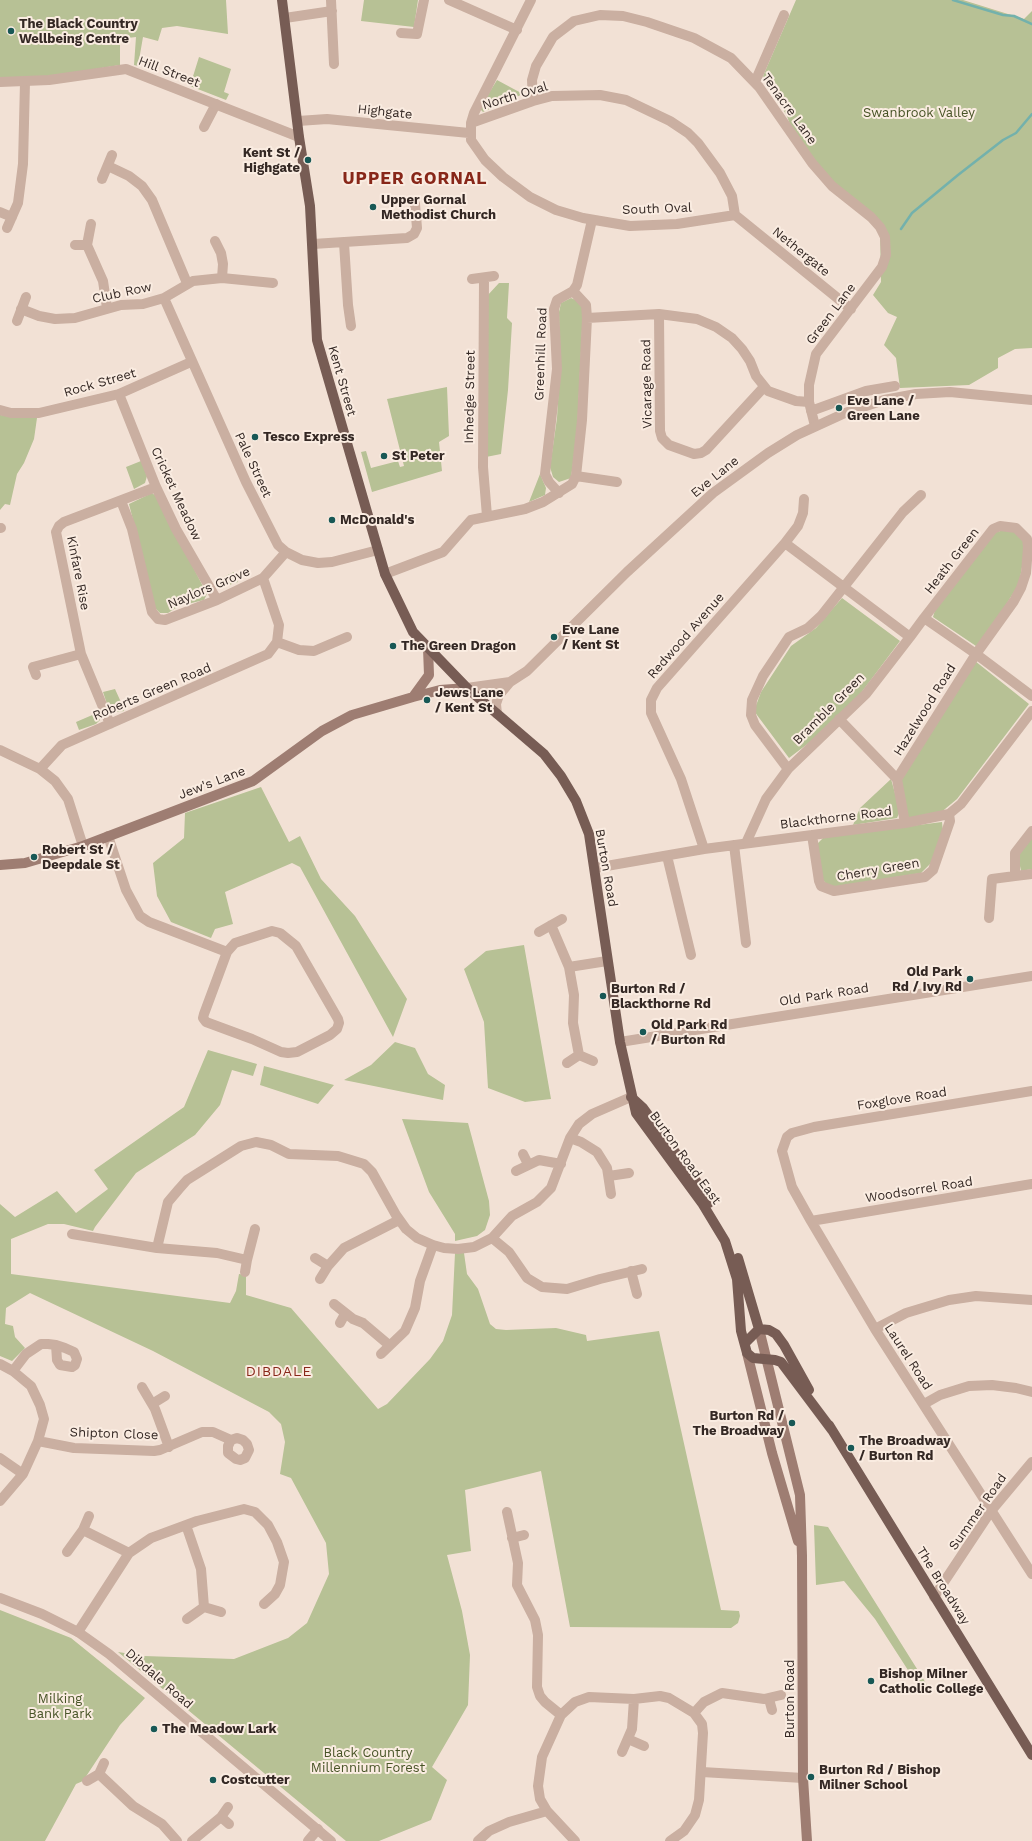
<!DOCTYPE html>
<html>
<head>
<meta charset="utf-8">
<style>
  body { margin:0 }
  canvas { display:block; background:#f2e1d5 }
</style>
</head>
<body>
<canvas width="1032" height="1841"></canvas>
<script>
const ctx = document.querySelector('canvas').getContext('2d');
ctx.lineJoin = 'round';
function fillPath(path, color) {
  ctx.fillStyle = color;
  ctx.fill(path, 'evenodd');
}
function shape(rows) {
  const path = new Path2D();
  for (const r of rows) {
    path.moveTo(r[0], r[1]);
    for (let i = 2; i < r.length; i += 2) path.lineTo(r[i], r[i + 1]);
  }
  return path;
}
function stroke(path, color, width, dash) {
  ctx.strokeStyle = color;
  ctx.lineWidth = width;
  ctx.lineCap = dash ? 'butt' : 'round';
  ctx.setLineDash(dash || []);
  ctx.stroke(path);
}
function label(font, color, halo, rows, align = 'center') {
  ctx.font = font + ' "Work Sans",sans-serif';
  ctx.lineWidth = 4;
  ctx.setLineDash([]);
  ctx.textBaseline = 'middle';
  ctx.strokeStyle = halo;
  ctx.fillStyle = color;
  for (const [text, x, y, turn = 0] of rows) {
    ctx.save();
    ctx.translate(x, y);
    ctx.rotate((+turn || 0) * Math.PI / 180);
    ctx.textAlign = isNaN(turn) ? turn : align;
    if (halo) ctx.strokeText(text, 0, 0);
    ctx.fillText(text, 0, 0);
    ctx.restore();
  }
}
const green = shape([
  [0,0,226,0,228,34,177,26,162,28,158,41,143,37,138,66,134,65,136,37,120,39,120,65,34,79,0,79],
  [364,0,418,0,414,27,361,21],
  [796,0,963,0,1024,19,1032,11,1032,348,1015,349,998,358,998,368,969,385,900,388,896,358,884,345,897,317,888,313,873,295,881,282,880,228,832,186,793,134,787,116,763,76],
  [199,57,231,69,224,92,229,94,226,100,190,86],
  [497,80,523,94,483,112,481,110,481,106],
  [499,283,509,283,507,318,512,323,508,390,501,454,486,457,487,296],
  [571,298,578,301,583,309,577,433,571,478,559,482,553,477,550,467,557,418,560,368,559,312,561,303],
  [447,387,449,436,439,442,442,471,372,492,361,452,366,451,371,468,398,461,400,467,404,466,387,399],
  [0,415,37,418,34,439,24,463,17,474,10,505,5,504,0,510],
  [141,461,147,476,145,483,134,489,126,467],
  [540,474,546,488,545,495,529,502],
  [152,493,156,496,207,594,204,600,179,606,168,613,160,613,155,608,129,504],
  [1005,530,1014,531,1023,538,1025,550,1019,584,983,641,976,646,933,617,935,610,996,532],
  [234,572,238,582,226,586,220,586,215,581],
  [842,598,900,641,861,693,814,739,789,758,754,711,761,692,791,646,816,628],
  [975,661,1029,704,957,799,939,814,907,818,901,781],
  [115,689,120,700,124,711,116,712,108,707,103,692],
  [97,713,100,720,96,724,79,730,76,722],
  [891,779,900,811,897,818,853,825,860,808],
  [261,787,289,842,300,836,321,879,355,916,407,999,393,1037,300,867,292,863,225,892,233,924,215,929,211,938,171,922,157,896,153,863,184,838,185,813],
  [942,822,943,832,931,863,921,873,833,887,827,885,823,880,817,844,824,837],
  [1032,838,1032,869,1021,871,1018,856],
  [524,945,551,1099,525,1102,488,1088,484,1022,464,969,486,951],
  [395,1042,415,1048,428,1074,445,1085,443,1100,344,1080,371,1065],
  [208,1050,257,1064,253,1076,232,1070,220,1105,195,1135,136,1173,95,1227,93,1231,64,1224,48,1224,11,1239,11,1274,230,1303,236,1291,239,1274,246,1275,246,1295,291,1308,378,1409,387,1404,430,1359,443,1341,452,1315,455,1253,464,1253,467,1274,478,1289,490,1324,496,1329,506,1330,556,1328,586,1335,587,1341,659,1331,721,1610,739,1611,740,1616,738,1623,731,1628,570,1627,541,1471,465,1490,471,1551,447,1555,462,1611,470,1655,468,1705,432,1767,447,1780,431,1820,379,1841,346,1841,118,1652,144,1656,234,1659,288,1638,307,1623,329,1574,326,1543,291,1478,280,1474,285,1442,281,1424,269,1412,153,1351,30,1293,6,1308,5,1324,13,1326,15,1337,25,1348,12,1361,0,1356,0,1204,15,1217,57,1191,76,1213,108,1189,94,1170,184,1107],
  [264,1066,334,1085,318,1104,260,1085],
  [402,1119,468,1123,489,1201,490,1215,485,1230,477,1236,455,1241,455,1234,429,1192],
  [814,1525,828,1527,929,1688,915,1681,875,1619,844,1581,816,1585],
  [0,1610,71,1638,145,1698,120,1725,83,1781,76,1784,45,1841,0,1841]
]);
const stream = shape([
  [953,0,1003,15,1014,16,1032,24],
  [901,229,912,213,958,175,1003,140,1016,133,1032,114]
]);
const minor = shape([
  [331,0,334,64],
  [449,0,517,30],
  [531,0,474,113,471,123,471,140,485,160,503,177,530,197,556,210,583,218,630,226,677,224,735,215],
  [285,18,332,11],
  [401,33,417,34,424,0],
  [755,82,784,15],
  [533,101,532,80,536,66,553,37,574,21,600,15,623,16,647,22,694,38,731,58,759,87,812,163,832,186,871,217,880,227,885,237,886,255,882,267,816,354,809,385,809,402,815,426],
  [298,121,327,119,469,133],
  [471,123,533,101,552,96,600,95,626,100,670,121,688,133,698,143,720,173,732,196,735,215],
  [204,127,216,104],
  [108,166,129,176,142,186,152,200,187,283],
  [102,179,112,155],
  [0,212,12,217],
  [735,215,851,309],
  [91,224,87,245,103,281,107,308],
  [7,228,18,203,23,164,25,82],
  [215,241,221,253,223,264,222,278],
  [344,243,348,305,351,326],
  [313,244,407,238,414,234,417,228,415,204],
  [75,245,87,245],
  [484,278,483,467,487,516],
  [472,279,494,276],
  [573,291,577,285,592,220],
  [164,298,246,482,278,545,286,552,302,560,318,563,332,562,378,550],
  [21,309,39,316,55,319,75,318,121,305,143,304,164,298,193,281,222,278,273,283],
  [659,314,660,431,662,438,669,445,694,454,701,453,706,450,764,387],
  [587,318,659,314,697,319,716,327,732,338,742,349,750,361,756,376,768,391,796,401,809,402],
  [17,321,26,297],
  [119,394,156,487,176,529,217,600],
  [0,410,11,413,39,413,119,394,191,362],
  [811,411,866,391,895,386],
  [559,493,549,482,545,474,557,369,554,309,557,300,573,291,586,305,587,318,582,420,576,476],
  [121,501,132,529,152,612,158,619,165,620,217,600,263,578,286,552],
  [0,528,1,528],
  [385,574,443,552,471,520,525,509,543,502,572,484,576,476,617,482],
  [910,637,924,618],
  [277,642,299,650,314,651,347,637],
  [36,675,33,667,81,654],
  [839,719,897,779,905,823],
  [110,724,81,654,56,532,59,526,64,522,156,487],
  [0,750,40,769,55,781,68,799,83,846],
  [40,769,62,745,268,654,277,642,279,625,263,578],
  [788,769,755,725,751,715,752,700,763,676,789,637,808,628,821,616,903,512,921,495],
  [897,779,976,654,1014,601,1021,588,1026,573,1028,547,1027,539,1016,528,1000,526,993,529,924,618,976,654,1032,696],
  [1032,831,1015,853,1015,876,1032,874],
  [812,835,819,881,821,886,834,891,925,877,933,870,950,821,949,814],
  [108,836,126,890,140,916,149,922,227,952,235,943,272,931,280,933,296,946,338,1019,339,1023,337,1029,330,1035,297,1052,288,1053,281,1052,252,1039,206,1022,203,1018,204,1014,227,952],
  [746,843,766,799,788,769,866,694,910,637,785,543],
  [734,845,746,943],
  [704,849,681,779,651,713,651,700,657,688,785,543,798,526,803,513,804,499],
  [667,856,691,955],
  [595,868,704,849,905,823,949,814,961,804,1032,711],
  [989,918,992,879,1015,876],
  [551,925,569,967,574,995,573,1023,579,1055],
  [539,932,562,919],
  [569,967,607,961],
  [620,1042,1032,976],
  [567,1063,579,1055,593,1061],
  [1032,1091,814,1127,792,1133,787,1137,782,1151,792,1187,811,1221,875,1329,1032,1574],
  [570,1138,581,1142,597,1152,607,1168,611,1194],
  [523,1154,528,1164],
  [516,1171,539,1160,561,1164],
  [609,1176,629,1173],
  [811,1221,1032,1184],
  [72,1234,157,1248,217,1253,247,1260,255,1229],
  [492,1238,509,1252,527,1278,542,1287,567,1289,600,1279,642,1269],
  [157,1248,168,1202,179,1189,187,1180,241,1146,256,1142,271,1145,289,1154,338,1156,364,1164,372,1172,396,1215,406,1229,417,1238,433,1245,444,1248,458,1249,474,1247,492,1238,512,1216,537,1202,551,1188,570,1138,579,1124,592,1114,631,1097],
  [315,1258,328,1266],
  [631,1271,637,1294],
  [245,1272,247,1260],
  [320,1279,328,1266,344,1248,399,1220],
  [334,1304,353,1319,363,1323,389,1345],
  [340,1323,345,1314],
  [875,1329,906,1313,949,1300,976,1296,1032,1300],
  [381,1354,405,1331,415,1308,420,1281,433,1245],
  [0,1364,13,1371,31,1386,40,1405,44,1419,38,1441,23,1474,0,1501],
  [13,1371,26,1354,41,1344,48,1344,56,1345,65,1348,74,1352,77,1359,75,1365,72,1367,60,1365,57,1360,56,1345],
  [142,1387,155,1409,169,1447],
  [152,1404,165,1396],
  [924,1404,940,1395,969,1386,992,1385,1016,1388,1032,1392],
  [38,1441,74,1448,154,1451,160,1450,202,1432,213,1432,231,1440,237,1438,243,1440,247,1444,249,1450,245,1458,240,1460,236,1459,228,1453,228,1446,231,1440],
  [0,1458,23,1474],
  [507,1512,518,1563,517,1585,535,1620,538,1635,537,1687,540,1696,545,1702,561,1715],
  [186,1525,201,1569,204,1607,187,1619],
  [83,1530,129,1553],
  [512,1538,524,1535],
  [67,1552,83,1530,89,1516],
  [934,1597,991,1511,1032,1462],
  [204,1607,221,1612],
  [78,1632,129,1553,151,1538,197,1521,244,1509,255,1512,268,1525,277,1542,284,1562,280,1585,275,1594,264,1604],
  [769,1699,772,1710],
  [694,1713,704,1702,722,1693,764,1699,781,1695],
  [628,1739,644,1746],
  [622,1752,632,1729,634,1699],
  [702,1772,803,1778],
  [99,1774,133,1806,162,1824,177,1841],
  [87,1781,99,1774,104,1763],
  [221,1817,229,1824],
  [192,1841,221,1817,228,1807],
  [308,1841,318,1829],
  [478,1841,489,1831,509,1822,547,1811],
  [575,1841,547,1811,540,1799,538,1786,542,1757,561,1715,575,1702,589,1697,634,1699,660,1696,669,1698,694,1713,702,1724,703,1733,699,1800,695,1815,684,1831,670,1841]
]);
const tertiary = shape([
  [0,82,49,80,126,69,299,137],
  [467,688,510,682,527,671,627,572,713,493,768,453,797,435,845,413,884,400,916,394,950,392,1032,400],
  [497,714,496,704,499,695,510,682],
  [0,1598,42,1614,78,1632,109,1654,331,1841]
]);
const secondary = shape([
  [413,697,429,675,428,648],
  [0,865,25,863,83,846,253,781,322,731,352,715,413,697,440,690,467,688],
  [759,1329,800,1495,802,1556,803,1778,807,1841],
  [747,1353,772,1453,798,1541]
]);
const primary = shape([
  [282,0,299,137,310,206,317,340,385,574,413,632,467,688,544,754,561,776,576,801,589,834,620,1042,636,1113,702,1203,725,1241,737,1279,741,1331,747,1353,753,1358,775,1360,781,1362,832,1430],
  [631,1097,643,1108,696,1181,709,1203],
  [738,1258,759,1329],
  [759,1329,769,1330,776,1334,784,1345,809,1390],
  [745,1343,759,1329],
  [829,1425,1032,1755]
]);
const markers = [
  [11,31,4,"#185855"],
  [308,160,4,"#185855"],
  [373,207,4,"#185855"],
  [839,408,4,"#185855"],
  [255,437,4,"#185855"],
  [384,456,4,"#185855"],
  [332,520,4,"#185855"],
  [554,637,4,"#185855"],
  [393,646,4,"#185855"],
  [427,700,4,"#185855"],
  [34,857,4,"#185855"],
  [970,979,4,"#185855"],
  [603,996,4,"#185855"],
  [643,1032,4,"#185855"],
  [792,1423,4,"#185855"],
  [851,1448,4,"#185855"],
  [871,1681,4,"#185855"],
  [154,1729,4,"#185855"],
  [811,1777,4,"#185855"],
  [213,1780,4,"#185855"]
];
const poiNames = [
  ["The Black Country",19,24],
  ["Wellbeing Centre",19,39],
  ["Kent St /",300,153,"right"],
  ["Highgate",300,168,"right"],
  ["Upper Gornal",381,200],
  ["Methodist Church",381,215],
  ["Eve Lane /",847,401],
  ["Green Lane",847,416],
  ["Tesco Express",263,437],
  ["St Peter",392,456],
  ["McDonald's",340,520],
  ["Eve Lane",562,630],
  ["/ Kent St",562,645],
  ["The Green Dragon",401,646],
  ["Jews Lane",435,693],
  ["/ Kent St",435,708],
  ["Robert St /",42,850],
  ["Deepdale St",42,865],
  ["Old Park",962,972,"right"],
  ["Rd / Ivy Rd",962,987,"right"],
  ["Burton Rd /",611,989],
  ["Blackthorne Rd",611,1004],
  ["Old Park Rd",651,1025],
  ["/ Burton Rd",651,1040],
  ["Burton Rd /",784,1416,"right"],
  ["The Broadway",784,1431,"right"],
  ["The Broadway",859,1441],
  ["/ Burton Rd",859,1456],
  ["Bishop Milner",879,1674],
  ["Catholic College",879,1689],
  ["The Meadow Lark",162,1729],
  ["Burton Rd / Bishop",819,1770],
  ["Milner School",819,1785],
  ["Costcutter",221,1780]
];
const streetNames = [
  ["Hill Street",169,72,21],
  ["North Oval",515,96,-17],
  ["Tenacre Lane",789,109,54],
  ["Highgate",385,112,6],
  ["South Oval",657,209,-2],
  ["Nethergate",801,252,39],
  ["Club Row",122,293,-12],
  ["Green Lane",831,314,-53],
  ["Greenhill Road",541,354,-88],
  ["Kent Street",342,381,74],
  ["Rock Street",100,383,-16],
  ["Vicarage Road",647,384,-91],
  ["Inhedge Street",470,397,-89],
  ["Pale Street",253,465,65],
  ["Eve Lane",715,477,-39],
  ["Cricket Meadow",176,494,65],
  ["Heath Green",952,561,-52],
  ["Kinfare Rise",78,573,79],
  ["Naylors Grove",209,588,-23],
  ["Redwood Avenue",686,636,-49],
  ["Roberts Green Road",152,692,-23],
  ["Bramble Green",829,709,-45],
  ["Hazelwood Road",925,710,-58],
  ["Jew's Lane",212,783,-21],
  ["Blackthorne Road",836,818,-7],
  ["Burton Road",606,868,80],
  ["Cherry Green",878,870,-10],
  ["Old Park Road",824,995,-9],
  ["Foxglove Road",902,1099,-9],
  ["Burton Road East",685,1158,54],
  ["Woodsorrel Road",919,1190,-9],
  ["Laurel Road",908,1357,57],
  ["Shipton Close",114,1434,2],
  ["Summer Road",978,1512,-55],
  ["The Broadway",943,1586,58],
  ["Dibdale Road",159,1679,41],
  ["Burton Road",790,1699,-90]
];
const parkNames = [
  ["Swanbrook Valley",919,113],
  ["Milking",60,1699],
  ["Bank Park",60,1714],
  ["Black Country",368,1753],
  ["Millennium Forest",368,1768]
];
const neighbourhoodNames = [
  ["DIBDALE",279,1372]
];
const districtNames = [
  ["UPPER GORNAL",415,179]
];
fillPath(green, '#b7c195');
stroke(stream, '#73b1ac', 2.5);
stroke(minor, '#caafa1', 10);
stroke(tertiary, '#caafa1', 10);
stroke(secondary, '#9e7d72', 10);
stroke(primary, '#775c54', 10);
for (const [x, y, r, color] of markers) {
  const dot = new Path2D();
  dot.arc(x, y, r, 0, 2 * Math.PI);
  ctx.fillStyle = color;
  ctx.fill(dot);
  stroke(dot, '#faece1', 1.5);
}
label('bold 13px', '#342824', '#faece1', poiNames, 'left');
label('13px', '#342824', '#faece1', streetNames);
label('13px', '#485427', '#faece1', parkNames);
ctx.letterSpacing = '1px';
label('14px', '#882719', '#faece1', neighbourhoodNames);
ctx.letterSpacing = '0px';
ctx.letterSpacing = '1px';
label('bold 17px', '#882719', '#faece1', districtNames);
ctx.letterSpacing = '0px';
</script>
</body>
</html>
